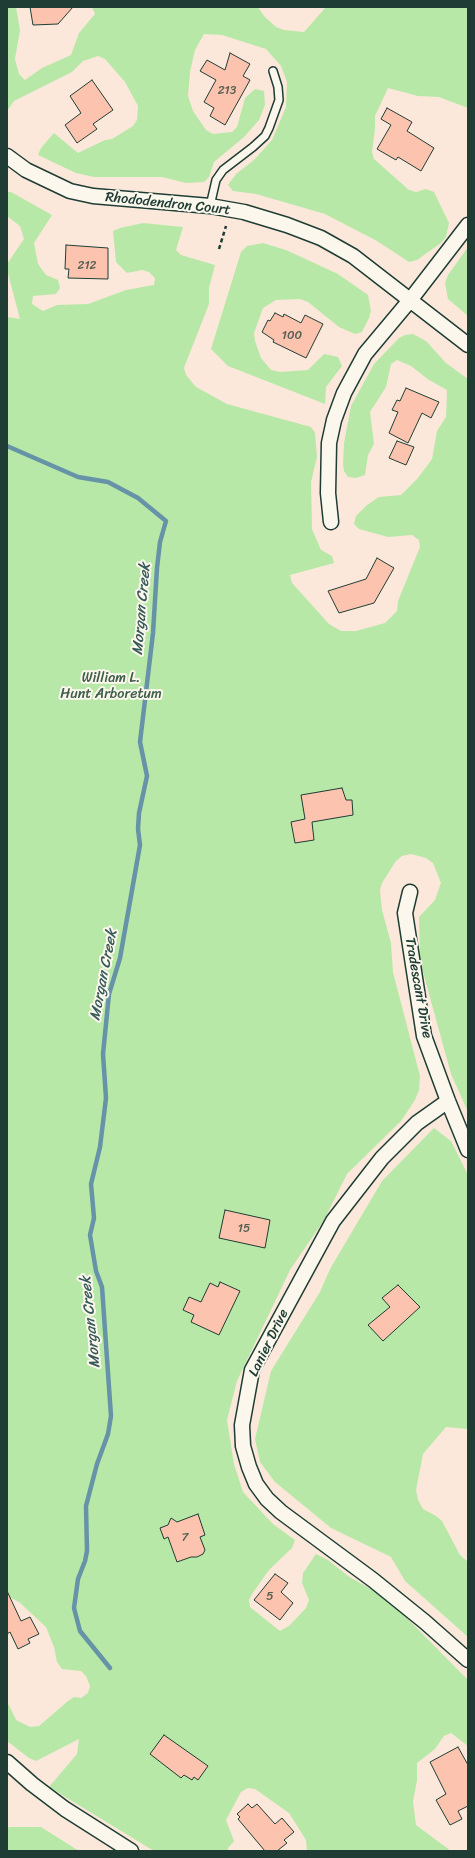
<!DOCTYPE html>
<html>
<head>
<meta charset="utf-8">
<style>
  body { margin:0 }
  #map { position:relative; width:475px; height:1858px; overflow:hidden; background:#fbe8da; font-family:Sriracha,sans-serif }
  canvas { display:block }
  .frame { position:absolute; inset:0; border:8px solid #1f3d34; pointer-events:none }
</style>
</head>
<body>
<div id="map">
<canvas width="475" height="1858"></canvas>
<div class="frame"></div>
</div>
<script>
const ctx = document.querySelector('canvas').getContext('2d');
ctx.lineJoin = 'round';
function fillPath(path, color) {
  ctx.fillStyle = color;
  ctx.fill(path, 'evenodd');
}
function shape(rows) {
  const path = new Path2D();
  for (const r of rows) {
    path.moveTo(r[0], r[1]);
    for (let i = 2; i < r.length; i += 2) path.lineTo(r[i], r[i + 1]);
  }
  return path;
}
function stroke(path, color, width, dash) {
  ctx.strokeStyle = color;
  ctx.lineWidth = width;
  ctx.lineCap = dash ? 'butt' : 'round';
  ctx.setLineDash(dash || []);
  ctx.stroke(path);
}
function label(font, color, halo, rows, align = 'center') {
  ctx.font = font + ' Sriracha,sans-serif';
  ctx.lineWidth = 4;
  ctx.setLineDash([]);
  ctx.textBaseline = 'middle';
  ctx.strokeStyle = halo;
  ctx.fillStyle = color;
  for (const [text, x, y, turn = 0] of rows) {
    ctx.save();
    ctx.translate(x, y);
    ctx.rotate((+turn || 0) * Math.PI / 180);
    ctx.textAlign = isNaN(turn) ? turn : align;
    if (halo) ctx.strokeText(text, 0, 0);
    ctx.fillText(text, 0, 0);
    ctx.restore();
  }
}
const green = shape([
  [7,7,16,7,20,30,15,59,19,74,25,80,42,68,71,55,79,33,95,14,92,7,258,7,264,16,276,27,284,30,304,32,326,7,468,7,468,108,439,97,418,96,388,88,375,116,375,129,372,152,374,159,409,190,416,192,426,189,434,192,449,223,446,237,441,243,417,260,409,262,377,241,325,214,256,194,233,191,228,185,236,174,254,160,272,140,286,107,287,82,281,66,266,49,222,35,204,34,195,50,190,72,188,96,193,111,206,130,213,134,232,132,237,127,245,98,255,89,264,91,265,105,259,120,244,137,214,162,209,177,204,182,186,183,162,177,94,177,76,173,38,155,41,148,54,133,78,153,105,140,112,139,133,126,137,120,138,106,125,82,105,59,98,56,83,61,72,72,14,101,7,111],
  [7,192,11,192,52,215,34,243,38,264,46,275,58,280,60,288,56,294,33,296,32,304,43,311,57,305,88,304,126,290,154,285,155,278,149,272,142,270,127,273,116,262,113,231,120,228,143,223,183,227,176,250,181,255,215,265,209,288,209,304,187,360,184,368,186,375,196,387,227,404,311,427,315,433,317,457,311,482,312,529,321,550,332,556,334,563,290,575,292,583,329,624,341,631,356,631,385,623,397,611,398,601,420,547,419,540,412,535,388,537,359,529,354,524,356,516,367,505,379,497,401,495,418,478,432,459,437,431,446,417,447,390,429,380,411,366,397,360,391,364,386,387,370,412,374,444,368,455,365,475,356,478,348,477,344,471,343,464,344,443,351,406,374,364,399,338,405,335,413,334,426,341,446,363,468,379,468,1112,451,1074,420,961,419,917,435,900,441,883,433,863,426,858,411,854,402,856,396,861,382,883,380,890,382,910,391,943,393,972,420,1076,419,1090,415,1100,401,1121,347,1174,324,1220,290,1270,237,1381,227,1420,234,1464,243,1492,273,1524,295,1540,292,1548,269,1570,252,1594,249,1600,250,1607,280,1631,289,1626,306,1608,309,1600,302,1583,303,1573,316,1554,328,1560,348,1576,388,1599,468,1680,468,1746,451,1733,444,1736,435,1749,417,1763,417,1780,413,1802,416,1825,451,1851,307,1851,306,1840,289,1813,255,1789,248,1788,241,1792,226,1820,234,1841,228,1848,228,1851,154,1851,49,1787,77,1754,79,1739,36,1761,29,1758,7,1741,7,1704,9,1705,16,1720,30,1727,39,1726,68,1701,74,1697,81,1698,88,1693,90,1686,86,1676,81,1671,62,1669,57,1662,54,1647,46,1627,19,1602,7,1596,7,317,20,319,7,270,7,264,24,239,20,226,7,216],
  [263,243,286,250,338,274,368,295,371,311,369,318,362,332,355,334,339,327,308,302,300,299,276,300,263,308,254,333,255,341,261,358,271,370,280,372,308,370,324,354,338,357,342,366,326,387,325,404,228,366,211,349,241,252,247,246],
  [468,247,468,316,448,299,445,283,448,275],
  [434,1128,451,1141,468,1175,468,1429,446,1427,423,1454,416,1490,418,1500,423,1509,436,1516,442,1521,460,1555,468,1562,468,1637,405,1581,391,1557,331,1528,275,1482,260,1462,255,1439,271,1371,320,1292,330,1269,382,1181],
  [10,1827,41,1827,79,1851,7,1851,7,1828]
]);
const stream = shape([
  [7,446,78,477,108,482,138,498,166,521,160,542,157,568,153,633,140,742,147,776,139,813,138,829,140,845,120,958,109,994,103,1054,106,1098,100,1147,91,1184,94,1218,90,1235,96,1271,102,1287,111,1416,108,1434,97,1464,86,1506,87,1551,85,1561,78,1579,74,1608,80,1631,110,1668]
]);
const building = shape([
  [30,7,73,7,58,24,33,25,30,7],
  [230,53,250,64,243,76,250,80,225,125,210,116,214,108,204,102,216,80,200,71,207,60,225,70,230,53],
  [92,80,113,110,93,124,97,129,77,143,65,125,81,113,70,96,92,80],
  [387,108,412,122,407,131,434,148,421,171,398,157,396,160,377,149,391,125,381,119,387,108],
  [66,245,108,248,108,279,68,278,69,269,65,269,66,245],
  [275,313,283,317,284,314,301,323,305,315,323,324,306,358,273,342,274,340,262,332,268,320,270,321,275,313],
  [406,388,439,402,431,418,422,413,408,443,389,433,398,412,392,410,397,400,400,401,406,388],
  [397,441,414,447,406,465,389,458,397,441],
  [377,558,394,568,374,603,339,613,328,591,366,579,377,558],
  [342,788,346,800,352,800,353,815,312,822,314,840,295,843,291,822,305,819,301,795,342,788],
  [225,1210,270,1220,265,1248,219,1238,225,1210],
  [220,1282,240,1291,219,1335,191,1322,194,1315,183,1310,189,1297,201,1302,210,1283,218,1287,220,1282],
  [398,1285,420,1307,383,1341,368,1325,390,1307,382,1298,398,1285],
  [198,1514,205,1535,200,1537,205,1550,203,1554,197,1557,191,1557,177,1562,168,1537,164,1539,160,1528,168,1525,171,1518,177,1522,198,1514],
  [275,1574,288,1583,281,1592,293,1603,280,1620,254,1600,275,1574],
  [7,1591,21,1621,30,1617,39,1634,28,1639,30,1643,18,1649,10,1632,7,1634,7,1591],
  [164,1735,208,1766,198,1780,194,1777,192,1780,184,1775,181,1778,150,1754,164,1735],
  [458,1747,468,1765,468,1806,458,1811,462,1819,450,1825,436,1800,446,1794,430,1762,458,1747],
  [248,1804,252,1808,257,1804,275,1824,282,1818,294,1832,284,1840,287,1843,277,1851,265,1851,238,1819,240,1817,237,1814,248,1804]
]);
const path = shape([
  [219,249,226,226]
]);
const lane = shape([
  [210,206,216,180,223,170,253,147,265,136,269,128,279,100,278,87,273,71]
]);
const street = shape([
  [7,156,26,170,70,191,93,196,210,206,244,212,287,225,321,238,353,256,468,345],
  [331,522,328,493,329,443,334,420,344,393,365,354,411,299,468,225],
  [410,892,405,913,424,1036,448,1101,468,1150],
  [448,1101,417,1123,382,1158,333,1221,252,1370,242,1425,243,1446,249,1467,256,1484,267,1499,281,1512,373,1580,425,1622,468,1660],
  [7,1762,32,1784,65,1809,131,1851]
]);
const numberNames = [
  ["213",227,91],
  ["212",87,266],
  ["100",292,336],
  ["15",244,1229],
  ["7",185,1538],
  ["5",270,1597]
];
const streetNames = [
  ["Rhododendron Court",168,204,6],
  ["Tradescant Drive",418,988,80],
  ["Lanier Drive",269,1343,-64]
];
const parkNames = [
  ["William L.",111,678],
  ["Hunt Arboretum",111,694]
];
const waterNames = [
  ["Morgan Creek",142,609,-85],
  ["Morgan Creek",104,975,-79],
  ["Morgan Creek",91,1322,-96]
];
fillPath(green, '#b8e8a7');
stroke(stream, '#6693a7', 4.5);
fillPath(building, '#fcc4af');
stroke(building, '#1f3d34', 1);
stroke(lane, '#1f3d34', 10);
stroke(street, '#1f3d34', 17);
stroke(path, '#1f3d34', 2.5, [4, 3]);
stroke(lane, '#fbf7ec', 7);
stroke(street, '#fbf7ec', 14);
label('12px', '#565f53', null, numberNames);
label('14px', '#1f3d34', '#fbf7ec', streetNames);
label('14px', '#3e5f4b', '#fbf7ec', parkNames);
label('italic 15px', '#375a5a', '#fbf7ec', waterNames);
</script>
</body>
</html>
